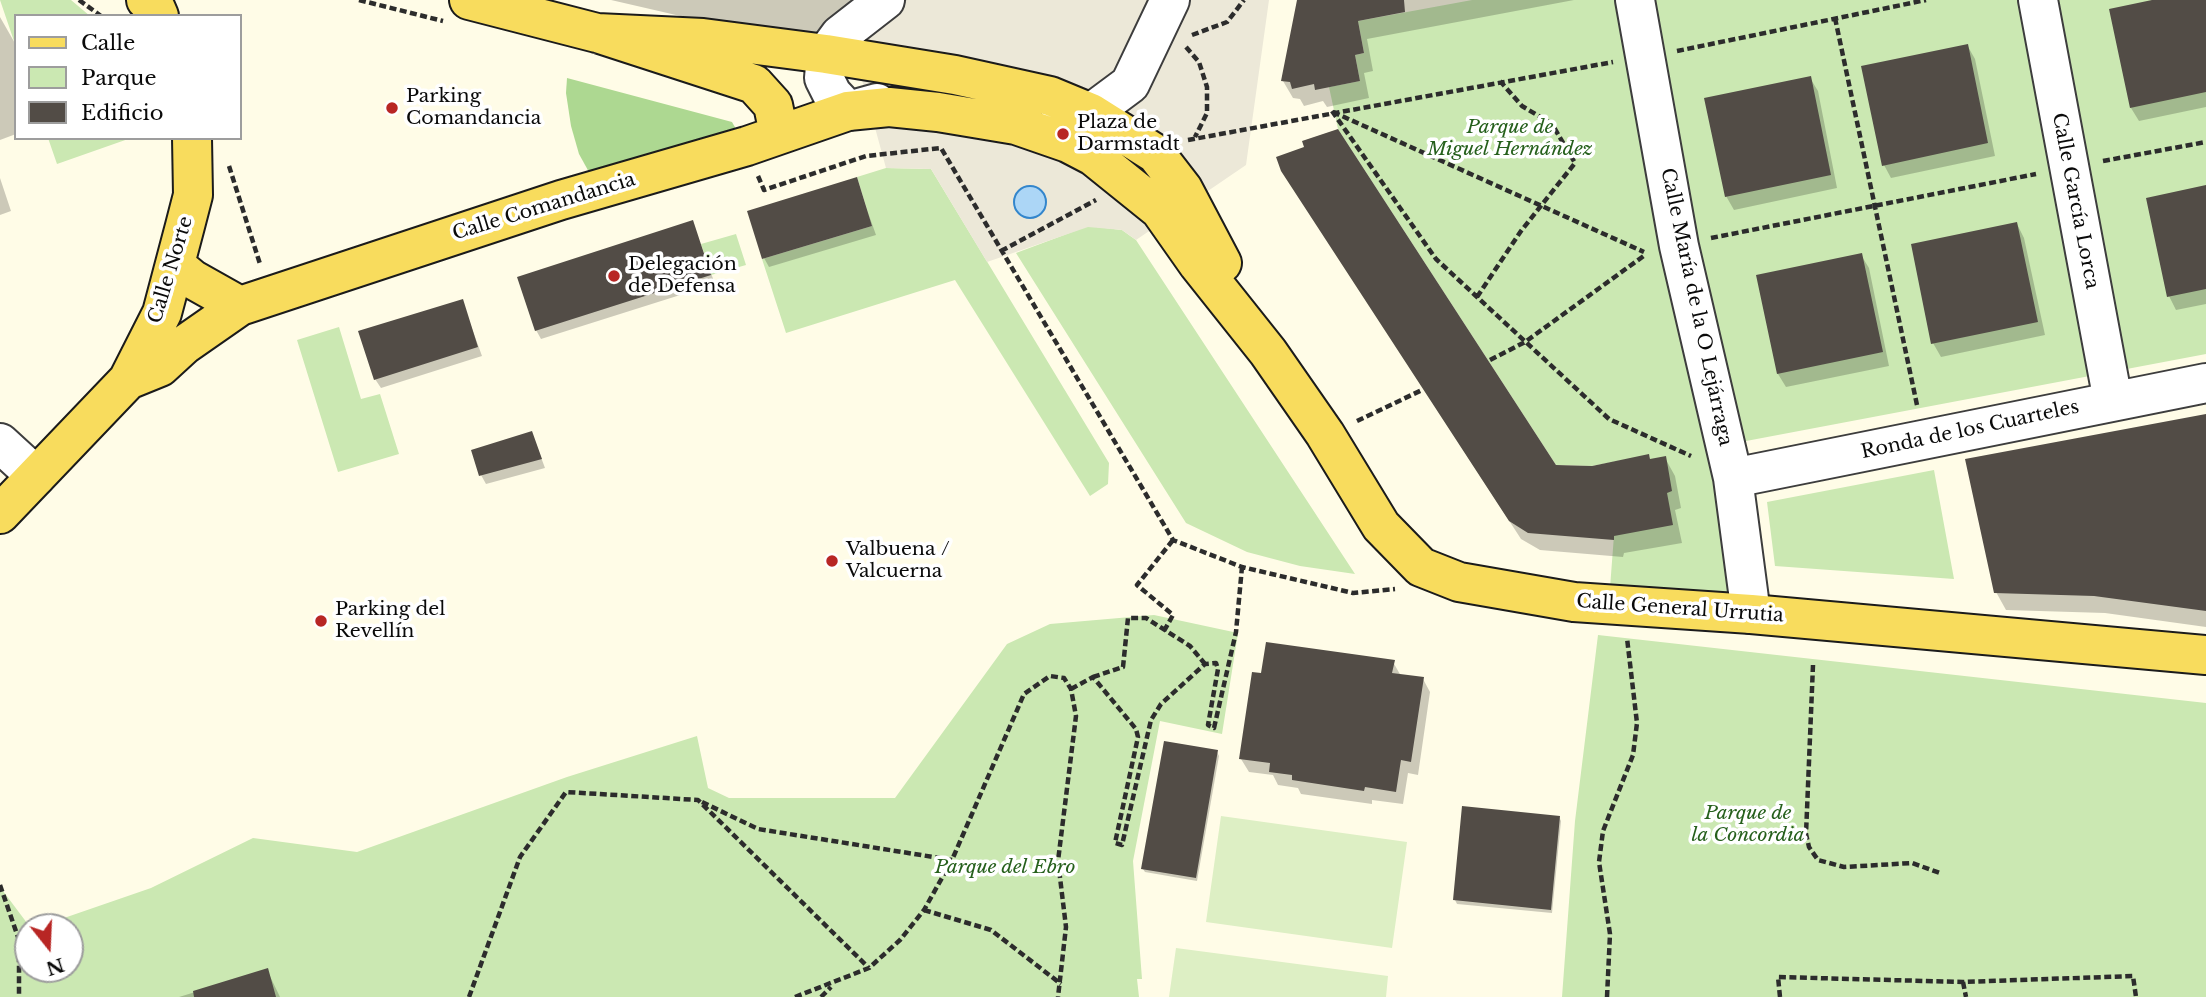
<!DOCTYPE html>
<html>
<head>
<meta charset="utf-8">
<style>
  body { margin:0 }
  #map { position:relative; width:2206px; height:997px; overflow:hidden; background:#fffce7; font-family:"Libre Baskerville",serif }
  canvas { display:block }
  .legend { position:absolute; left:14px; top:14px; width:228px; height:126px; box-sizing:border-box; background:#fff; border:2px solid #9d9d9d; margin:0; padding:9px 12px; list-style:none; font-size:21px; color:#0a0a0a }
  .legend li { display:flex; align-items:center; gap:14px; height:35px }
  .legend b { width:35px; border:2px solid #9d9d9d }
  .north { position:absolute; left:14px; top:913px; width:70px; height:70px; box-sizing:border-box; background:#fff; border:2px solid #9d9d9d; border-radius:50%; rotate:162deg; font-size:19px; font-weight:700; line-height:28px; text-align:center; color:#0a0a0a }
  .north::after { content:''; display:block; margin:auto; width:24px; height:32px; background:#b82624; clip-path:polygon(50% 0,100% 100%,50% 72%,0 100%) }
</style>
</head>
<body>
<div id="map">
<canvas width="2206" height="997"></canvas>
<ul class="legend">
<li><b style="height:9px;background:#f8dc5d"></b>Calle</li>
<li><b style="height:19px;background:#cbe8b2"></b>Parque</li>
<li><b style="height:19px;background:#524c46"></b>Edificio</li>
</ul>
<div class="north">N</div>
</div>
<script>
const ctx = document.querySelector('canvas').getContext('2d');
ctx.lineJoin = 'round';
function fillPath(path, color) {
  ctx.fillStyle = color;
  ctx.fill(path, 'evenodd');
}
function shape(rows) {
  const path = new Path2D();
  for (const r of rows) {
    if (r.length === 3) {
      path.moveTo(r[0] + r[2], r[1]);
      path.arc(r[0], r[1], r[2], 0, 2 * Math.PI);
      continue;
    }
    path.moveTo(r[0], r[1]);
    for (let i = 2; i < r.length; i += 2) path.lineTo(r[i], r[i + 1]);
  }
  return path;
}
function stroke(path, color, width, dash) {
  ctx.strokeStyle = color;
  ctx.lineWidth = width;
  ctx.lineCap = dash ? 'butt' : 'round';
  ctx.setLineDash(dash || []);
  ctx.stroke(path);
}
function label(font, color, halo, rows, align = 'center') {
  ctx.font = font + ' "Libre Baskerville",serif';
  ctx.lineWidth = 7;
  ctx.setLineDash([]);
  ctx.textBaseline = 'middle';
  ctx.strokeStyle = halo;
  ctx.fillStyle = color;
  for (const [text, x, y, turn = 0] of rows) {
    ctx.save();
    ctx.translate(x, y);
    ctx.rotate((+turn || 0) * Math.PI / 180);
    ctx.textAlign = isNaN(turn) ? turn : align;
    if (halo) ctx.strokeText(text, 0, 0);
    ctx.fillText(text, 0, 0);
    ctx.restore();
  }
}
const green = shape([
  [0,0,71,0,90,16,16,16,16,47],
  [1472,0,1623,0,1739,598,1610,588,1614,535,1650,459,1649,455,1592,466,1556,465,1338,129,1329,87,1360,81,1355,55,1364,53,1358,21],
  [1633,0,2206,0,2206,354,1725,445],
  [48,138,131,138,57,164],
  [886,168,931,169,1109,463,1108,484,1090,496,955,280,786,333,762,259,872,226,857,177],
  [1088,226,1122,230,1136,240,1355,574,1300,566,1247,552,1186,523,1016,253],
  [736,234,746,265,711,275,701,244],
  [339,327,361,399,380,394,399,454,338,472,297,340],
  [1934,470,1954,579,1775,566,1767,502],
  [1154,615,1238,633,1222,734,1160,721,1133,861,1142,979,1137,979,1139,997,0,997,0,887,30,927,28,969,70,969,70,927,38,927,151,888,253,838,357,852,567,777,697,736,708,788,729,798,895,798,1007,644,1050,624],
  [1598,635,2206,703,2206,997,1562,997,1575,821]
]);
const forest = shape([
  [567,78,732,122,736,129,595,183,579,154,571,126,566,93]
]);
const pitch = shape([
  [1221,816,1407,842,1392,948,1206,922],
  [1176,948,1388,976,1386,997,1169,997]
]);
const plaza = shape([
  [862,0,1269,0,1246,165,1136,240,1122,230,1088,227,987,262,931,169,886,168,844,14]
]);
const water = shape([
  [1030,202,16]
]);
const shadow = shape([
  [611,0,907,0,847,36,770,31,702,21],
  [1299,0,1574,0,1367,39,1373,71,1364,73,1369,98,1327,107,1323,101,1304,106,1300,99,1293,98,1283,81],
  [2161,0,2206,0,2206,107,2139,121,2131,108],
  [0,17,16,45,16,134,0,140],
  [1967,45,1975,59,1995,156,1891,178,1884,165],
  [1810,78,1818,91,1837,188,1734,210,1726,196],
  [0,178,11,211,0,215],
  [856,179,876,235,769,267,764,258],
  [2206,187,2206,304,2176,310,2169,296],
  [1294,189,1555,466,1592,468,1665,458,1675,476,1681,508,1675,510,1682,543,1624,553,1623,557,1540,550,1521,539],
  [692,222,715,284,541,339,536,330],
  [2017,224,2024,238,2045,335,1941,357,1933,343],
  [1861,255,1869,268,1889,366,1786,387,1778,374,1758,276],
  [462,301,482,356,381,388,375,379],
  [2206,416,2206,627,2105,613,2006,610,1996,592],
  [532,433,545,468,486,484,481,475],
  [1393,662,1401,676,1423,679,1430,692,1418,775,1408,773,1403,804,1372,800,1372,804,1301,794,1298,788,1278,785,1273,775,1249,772,1241,759],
  [1217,752,1219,756,1197,881,1145,872,1143,869],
  [1559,817,1561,821,1552,913,1457,904,1455,900],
  [267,970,280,997,179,997]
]);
const building = shape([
  [1297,0,1404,0,1405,12,1358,21,1364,53,1355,55,1360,81,1315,90,1314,84,1292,89,1290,82,1281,81],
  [2152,0,2206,0,2206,92,2130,108,2109,9],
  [1968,44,1988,143,1882,166,1861,66],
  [1811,76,1831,175,1725,197,1704,98],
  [1338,129,1556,465,1592,466,1649,454,1650,459,1666,456,1672,491,1667,493,1673,525,1614,536,1614,540,1528,533,1509,521,1281,171,1276,157,1304,147,1302,141],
  [857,177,872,226,762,259,747,211],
  [2206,185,2206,289,2167,297,2146,198],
  [693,220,711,275,535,331,517,277],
  [2017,222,2038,322,1931,344,1911,244],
  [1862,253,1883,352,1777,374,1756,275],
  [463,299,478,347,374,380,358,331],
  [2206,414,2206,611,2094,596,1994,593,1965,459],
  [532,431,542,459,479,476,471,450],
  [1266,642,1395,660,1392,673,1424,677,1411,762,1401,760,1396,792,1365,787,1364,791,1292,780,1292,775,1269,772,1270,763,1239,759,1252,672,1261,673],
  [1164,741,1218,750,1196,878,1141,869],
  [1462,806,1560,816,1551,910,1453,900],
  [268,968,276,997,194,997,193,991]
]);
const path = shape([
  [79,0,101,16],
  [359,0,443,21],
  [1835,18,1917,405],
  [1192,35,1227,22,1244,0],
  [1186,47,1199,62,1207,87,1207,113,1195,137],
  [1677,51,1926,0],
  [1332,111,1436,259,1609,419,1691,456],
  [1333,112,1644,252],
  [1188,140,1613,62],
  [2103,161,2206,142],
  [229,166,260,264],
  [758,176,764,190,866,156,941,148,1173,540,1242,567,1353,593,1395,589],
  [1711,238,2036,174],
  [1001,251,1096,200],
  [1477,297,1521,231,1575,163,1552,124,1522,106,1500,81],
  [1490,360,1525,342,1645,255],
  [1357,421,1422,390],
  [1164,631,1173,615,1137,585,1173,540],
  [1813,665,1806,834,1809,847,1818,860,1844,867,1912,863,1940,873],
  [1093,677,1123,667,1128,618,1146,618,1190,646,1205,664],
  [1071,689,1093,677,1136,729,1138,737,1115,843,1122,845,1151,720,1161,704,1205,664,1216,663,1218,669,1208,725,1214,728,1236,632,1242,567],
  [702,802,758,829,952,860],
  [0,885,19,940,19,997],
  [924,910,991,930,1061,984],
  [1963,982,1966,997],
  [469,997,520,857,566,792,698,800,869,968],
  [795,997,869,968,900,940,924,910,952,860,1024,694,1050,676,1064,678,1071,689,1076,716,1058,861,1066,927,1058,997],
  [821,997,831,987],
  [1607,997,1610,934,1599,862,1603,831,1633,755,1637,723,1627,638],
  [1780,997,1778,977,1963,982,2133,976,2136,997]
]);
const minor = shape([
  [1635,0,1679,246,1733,478,1751,614],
  [2038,0,2113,401],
  [877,103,848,111,832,94,824,78,826,54,840,35,885,0],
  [1060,118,1091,113,1130,84,1170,0],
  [0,443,36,476],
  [1733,478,2206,383]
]);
const major = shape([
  [146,0,156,9,159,16],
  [469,0,597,33,754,84,773,105,779,134],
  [597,33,703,38,826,54,955,75,1050,96,1091,113,1156,154,1183,189,1222,263],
  [175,265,192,279,240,306],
  [128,380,160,367,184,345,240,306,561,200,747,146,848,111,889,107,938,112,1016,125,1068,143,1093,156,1160,210,1198,264,1268,352,1325,434,1381,526,1421,567,1459,582,1574,602,1751,614,2206,655],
  [0,514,128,380,162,313,185,226,193,195,192,138]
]);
const markers = [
  [392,108,7,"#b82624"],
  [1063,134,7,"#b82624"],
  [614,276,7,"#b82624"],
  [832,561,7,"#b82624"],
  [321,621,7,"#b82624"]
];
const poiNames = [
  ["Parking",406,97],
  ["Comandancia",406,119],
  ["Plaza de",1077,123],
  ["Darmstadt",1077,145],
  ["Delegación",628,265],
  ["de Defensa",628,287],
  ["Valbuena /",846,550],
  ["Valcuerna",846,572],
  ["Parking del",335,610],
  ["Revellín",335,632]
];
const parkNames = [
  ["Parque de",1510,128],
  ["Miguel Hernández",1510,150],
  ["Parque de",1748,814],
  ["la Concordia",1748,836],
  ["Parque del Ebro",1005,868]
];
const streetNames = [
  ["Calle García Lorca",2075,201,79],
  ["Calle Comandancia",544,207,-17],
  ["Calle Norte",171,270,-73],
  ["Calle María de la O Lejárraga",1696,307,78],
  ["Ronda de los Cuarteles",1970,430,-12],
  ["Calle General Urrutia",1680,609,4]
];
fillPath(green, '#cbe8b2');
fillPath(forest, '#add891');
fillPath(pitch, '#ddefc4');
fillPath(plaza, '#ece8d8');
fillPath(water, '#acd6f6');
stroke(water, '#3386cc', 2);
fillPath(shadow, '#0003');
fillPath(building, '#524c46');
stroke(minor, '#3d3d3d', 42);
stroke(major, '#1b1b1b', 42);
stroke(path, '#2c2c2c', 4.5, [7, 3.5]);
stroke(minor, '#fff', 38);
stroke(major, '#f8dc5d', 38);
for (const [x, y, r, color] of markers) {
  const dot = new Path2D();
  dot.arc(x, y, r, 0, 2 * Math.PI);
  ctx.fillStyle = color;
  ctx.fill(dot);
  stroke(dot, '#fff', 2.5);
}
label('19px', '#0a0a0a', '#fff', poiNames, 'left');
label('italic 19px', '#26601c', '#fff', parkNames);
label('19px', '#0a0a0a', '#fff', streetNames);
</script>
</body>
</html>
